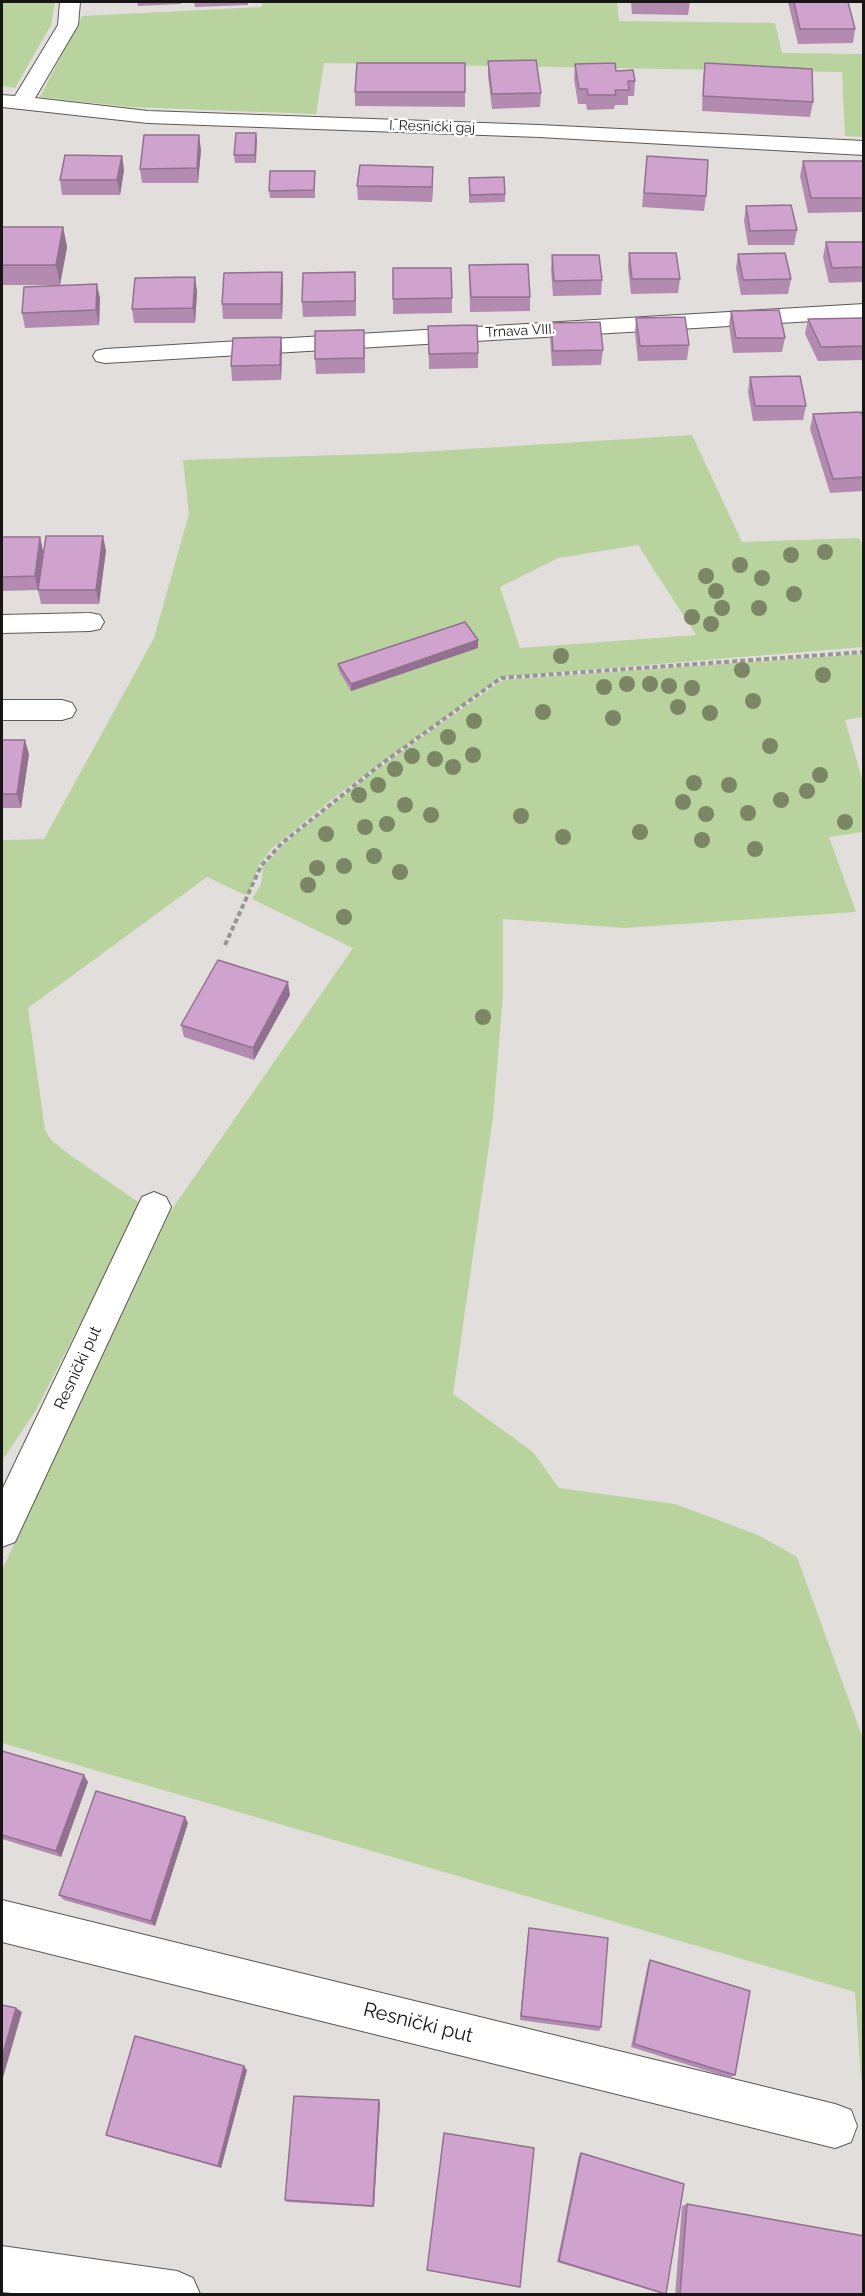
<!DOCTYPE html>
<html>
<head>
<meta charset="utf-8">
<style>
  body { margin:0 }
  #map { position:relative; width:865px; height:2296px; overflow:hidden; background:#e2dedc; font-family:Raleway,sans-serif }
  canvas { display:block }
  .frame { position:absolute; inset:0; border:3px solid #171615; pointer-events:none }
</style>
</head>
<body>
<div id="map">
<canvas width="865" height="2296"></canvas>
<div class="frame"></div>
</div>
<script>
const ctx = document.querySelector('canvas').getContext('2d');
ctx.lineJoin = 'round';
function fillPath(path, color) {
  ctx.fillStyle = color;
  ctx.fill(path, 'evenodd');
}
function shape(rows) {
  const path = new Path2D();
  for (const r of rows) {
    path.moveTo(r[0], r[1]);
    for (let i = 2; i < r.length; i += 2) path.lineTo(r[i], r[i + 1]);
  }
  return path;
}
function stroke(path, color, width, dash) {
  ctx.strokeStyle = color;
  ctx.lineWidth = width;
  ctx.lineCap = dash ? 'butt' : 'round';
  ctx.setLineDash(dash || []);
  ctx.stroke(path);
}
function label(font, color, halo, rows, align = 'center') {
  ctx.font = font + ' Raleway,sans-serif';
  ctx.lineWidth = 5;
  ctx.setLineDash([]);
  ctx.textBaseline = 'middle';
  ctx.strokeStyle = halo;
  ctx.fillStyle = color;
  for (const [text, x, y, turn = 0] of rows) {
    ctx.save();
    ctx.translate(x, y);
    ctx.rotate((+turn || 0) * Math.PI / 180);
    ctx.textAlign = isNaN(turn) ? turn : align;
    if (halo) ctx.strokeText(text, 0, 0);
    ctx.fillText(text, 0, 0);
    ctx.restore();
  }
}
const green = shape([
  [2,2,55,2,51,25,15,88,2,86],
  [262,2,617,2,619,21,775,23,782,53,863,54,863,137,845,136,842,72,324,63,316,114,130,107,40,97,82,16,262,7],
  [692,435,742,542,859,538,864,549,863,647,501,677,341,792,272,848,258,866,251,888,245,895,207,877,28,1008,45,1130,51,1140,70,1155,141,1204,36,1410,2,1461,2,840,44,839,154,638,189,514,183,460,403,453],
  [638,545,696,635,520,648,500,587,558,558],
  [863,654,863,717,845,720,863,782,863,832,829,837,856,912,625,928,503,919,503,994,493,1117,453,1394,533,1452,559,1488,675,1504,758,1535,797,1557,863,1739,863,2081,861,2079,855,1992,2,1743,2,1570,170,1212,353,948,252,899,261,884,263,867,285,843,376,770,503,680]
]);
const path = shape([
  [225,945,261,866,282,843,380,765,501,678,864,652]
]);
const minor = shape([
  [60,2,80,2,78,25,35,98,148,111,539,125,864,141,864,155,539,137,148,123,2,107,2,95,15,96,58,25,60,2],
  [864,304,864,318,105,363,96,361,93,356,96,351,105,349,864,304],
  [90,613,100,615,104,622,100,629,90,631,2,633,2,615,90,613],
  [2,700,62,700,72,703,76,710,72,717,62,720,2,720,2,700],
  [154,1192,166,1197,171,1207,15,1542,2,1547,2,1490,142,1197,154,1192],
  [2,1900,835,2104,851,2110,857,2126,851,2142,835,2148,2,1942,2,1900],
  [2,2246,177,2271,193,2278,200,2294,21,2294,2,2292,2,2246]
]);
const trees = [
  [825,552],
  [791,555],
  [740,565],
  [706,576],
  [762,578],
  [716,591],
  [794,594],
  [722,608],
  [759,608],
  [692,617],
  [711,624],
  [561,656],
  [742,670],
  [823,675],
  [627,684],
  [650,684],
  [669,686],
  [604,687],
  [692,688],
  [753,701],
  [678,707],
  [543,712],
  [710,713],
  [613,718],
  [474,721],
  [448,737],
  [770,746],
  [473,755],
  [412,756],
  [435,759],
  [453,767],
  [395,769],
  [820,775],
  [694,783],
  [378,785],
  [729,785],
  [807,791],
  [359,795],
  [781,800],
  [683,802],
  [405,805],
  [748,813],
  [706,814],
  [431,815],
  [521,816],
  [845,822],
  [387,824],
  [365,827],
  [640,832],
  [326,834],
  [563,837],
  [702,840],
  [755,849],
  [374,856],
  [344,866],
  [317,868],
  [400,872],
  [308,885],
  [344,917],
  [483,1017]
];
const wall = shape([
  [124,2,180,2,181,4,138,6,137,2,124,3],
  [194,2,248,2,248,5,195,7],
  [631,2,690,2,688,15,632,14],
  [788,2,848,2,855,29,853,43,798,44],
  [488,61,541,93,540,107,492,109,488,76],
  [465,63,465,107,355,106,355,92],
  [705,63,813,102,810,117,702,111,703,78],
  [575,64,616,71,635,81,634,96,628,96,628,105,615,105,614,109,587,110,586,104,578,104,574,79],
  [256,133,256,163,235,163,234,155],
  [201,150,198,183,142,183,140,169],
  [122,156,124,170,120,195,62,195,60,180],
  [647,156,706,196,704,211,642,207],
  [803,161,864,161,864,212,808,213,800,176],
  [315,171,315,198,270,198,269,191],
  [469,178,505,194,505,202,469,203],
  [433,182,432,202,358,200,357,186],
  [746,206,797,230,794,245,748,245,744,221],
  [2,227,63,227,67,247,60,285,100,298,99,325,25,328,22,313,59,285,2,285],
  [826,242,864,242,864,282,829,283,823,257],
  [629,253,680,279,678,293,631,294,628,268],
  [738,254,791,279,788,294,741,295,736,268],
  [552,255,602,280,601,295,553,296,551,270],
  [469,265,530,297,530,311,470,312],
  [393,268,452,298,452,313,393,314],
  [282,272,283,287,282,319,223,319,222,304],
  [195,277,197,292,195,323,134,323,132,309],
  [356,287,356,316,303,317,302,302],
  [731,311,785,338,782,352,733,353,729,325],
  [636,318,689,345,687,360,638,361,635,333],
  [864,318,864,360,818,361,805,334,808,319],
  [551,323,603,350,601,365,552,366,550,338],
  [428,326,478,353,478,368,429,369],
  [281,337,282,352,281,380,232,381,231,366],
  [365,345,365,373,316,374,315,359],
  [750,377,806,406,803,420,753,421,748,392],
  [813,414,864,420,864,491,830,493,810,429],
  [2,537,40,537,43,551,39,584,106,550,99,604,41,604,38,590,2,591],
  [478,648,351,691,339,671,338,664],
  [2,740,29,754,21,808,2,808],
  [290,995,254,1060,184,1037,181,1025],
  [2,1751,88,1782,61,1857,2,1839],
  [188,1823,155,1926,64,1900,59,1895],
  [529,1928,601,2027,599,2031,520,2020,528,1933],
  [650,1960,735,2075,730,2078,631,2047,648,1964],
  [247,2070,221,2168,110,2137,106,2135],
  [379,2100,380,2103,374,2207,287,2202,285,2200],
  [581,2153,666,2294,663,2294,557,2262,579,2155],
  [687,2204,864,2295,675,2295,682,2206]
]);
const shadedWall = shape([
  [256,133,257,141,256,163,255,155],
  [199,135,201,150,198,183,197,168],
  [122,156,124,170,120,195,117,180],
  [433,167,433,182,432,202,432,187],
  [63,227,67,247,60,285,56,265],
  [282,272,283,287,282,319,281,304],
  [195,277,197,292,195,323,193,308],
  [97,284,100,298,99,325,96,310],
  [281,337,282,352,281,380,280,365],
  [103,536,106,550,99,604,96,590],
  [40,537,43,551,38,591,35,576],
  [478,640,478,648,351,691,351,684],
  [25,740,29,754,21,808,17,794],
  [288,982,290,995,254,1060,253,1048],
  [84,1775,88,1782,61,1857,56,1851],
  [185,1817,188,1823,155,1926,151,1921],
  [16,2008,22,2012,2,2081,2,2057],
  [244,2066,247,2070,221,2168,218,2166],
  [379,2100,380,2103,374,2207,373,2206]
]);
const building = shape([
  [794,2,848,2,855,29,800,29,794,2],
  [536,60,541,93,492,94,488,61,536,60],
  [357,63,465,63,465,92,355,92,357,63],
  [615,63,616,71,633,70,635,81,628,81,629,90,615,90,616,95,588,95,587,89,579,89,575,64,615,63],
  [705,63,812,69,813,102,703,96,705,63],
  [236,133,256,133,255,155,234,155,236,133],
  [144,135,199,135,197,168,140,169,144,135],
  [65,155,122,156,117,180,60,180,65,155],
  [647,156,708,160,706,196,644,193,647,156],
  [803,161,864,161,864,198,811,198,803,161],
  [360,165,433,167,432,187,357,186,360,165],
  [270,171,315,171,314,190,269,191,270,171],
  [504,177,505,194,470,195,469,178,504,177],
  [791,205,797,230,750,231,746,206,791,205],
  [2,227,63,227,56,265,2,265,2,227],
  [826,242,864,242,864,267,832,268,826,242],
  [629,253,676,253,680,279,632,279,629,253],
  [785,253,791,279,743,280,738,254,785,253],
  [552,255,599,255,602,280,554,281,552,255],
  [528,264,530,297,471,297,469,265,528,264],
  [393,268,451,268,452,298,393,299,393,268],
  [282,272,281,304,222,304,224,273,282,272],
  [355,272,355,301,302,302,303,273,355,272],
  [195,277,193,308,132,309,135,278,195,277],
  [97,284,96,310,22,313,24,287,97,284],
  [779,310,785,338,736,338,731,311,779,310],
  [685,317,689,345,640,346,636,318,685,317],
  [864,318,864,346,821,347,808,319,864,318],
  [600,322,603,350,553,351,551,323,600,322],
  [477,325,478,353,429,354,428,326,477,325],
  [364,330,364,358,315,359,315,331,364,330],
  [281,337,280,365,231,366,233,338,281,337],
  [800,376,806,406,755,406,750,377,800,376],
  [861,412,864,420,864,477,833,479,813,414,861,412],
  [46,536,103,536,96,590,38,590,46,536],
  [2,537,40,537,35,576,2,577,2,537],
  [465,622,478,640,351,684,338,664,465,622],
  [2,740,25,740,17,794,2,794,2,740],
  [218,960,288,982,253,1048,181,1025,218,960],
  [2,1751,84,1775,56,1851,2,1835,2,1751],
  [96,1791,185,1817,151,1921,59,1895,96,1791],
  [529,1928,608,1938,601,2027,521,2016,529,1928],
  [650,1960,750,1991,735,2075,634,2044,650,1960],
  [2,2005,16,2008,2,2057,2,2005],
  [135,2036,244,2066,218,2166,106,2135,135,2036],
  [294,2096,379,2100,373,2206,285,2200,294,2096],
  [444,2133,534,2148,520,2287,427,2270,444,2133],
  [581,2153,684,2184,666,2294,559,2261,581,2153],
  [687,2204,864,2236,864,2295,680,2295,687,2204]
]);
const farStreetnames = [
  ["I. Resnički gaj",432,127,2],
  ["Trnava VIII.",520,331,-3]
];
const streetNames = [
  ["Resnički put",78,1368,-65]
];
const nearStreetnames = [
  ["Resnički put",418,2023,14]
];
fillPath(green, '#b8d39e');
stroke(minor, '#5c5856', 2);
stroke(path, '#989594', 4, [5, 3]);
fillPath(minor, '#fff');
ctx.fillStyle = '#7a8664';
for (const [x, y] of trees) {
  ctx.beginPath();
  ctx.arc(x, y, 8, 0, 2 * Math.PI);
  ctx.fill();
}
fillPath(wall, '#b38bb1');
fillPath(shadedWall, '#927190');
fillPath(building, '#d0a2ce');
stroke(building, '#927190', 1.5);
label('14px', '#171615', '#fff', farStreetnames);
label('16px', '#171615', '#fff', streetNames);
label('20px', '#171615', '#fff', nearStreetnames);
</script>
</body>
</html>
